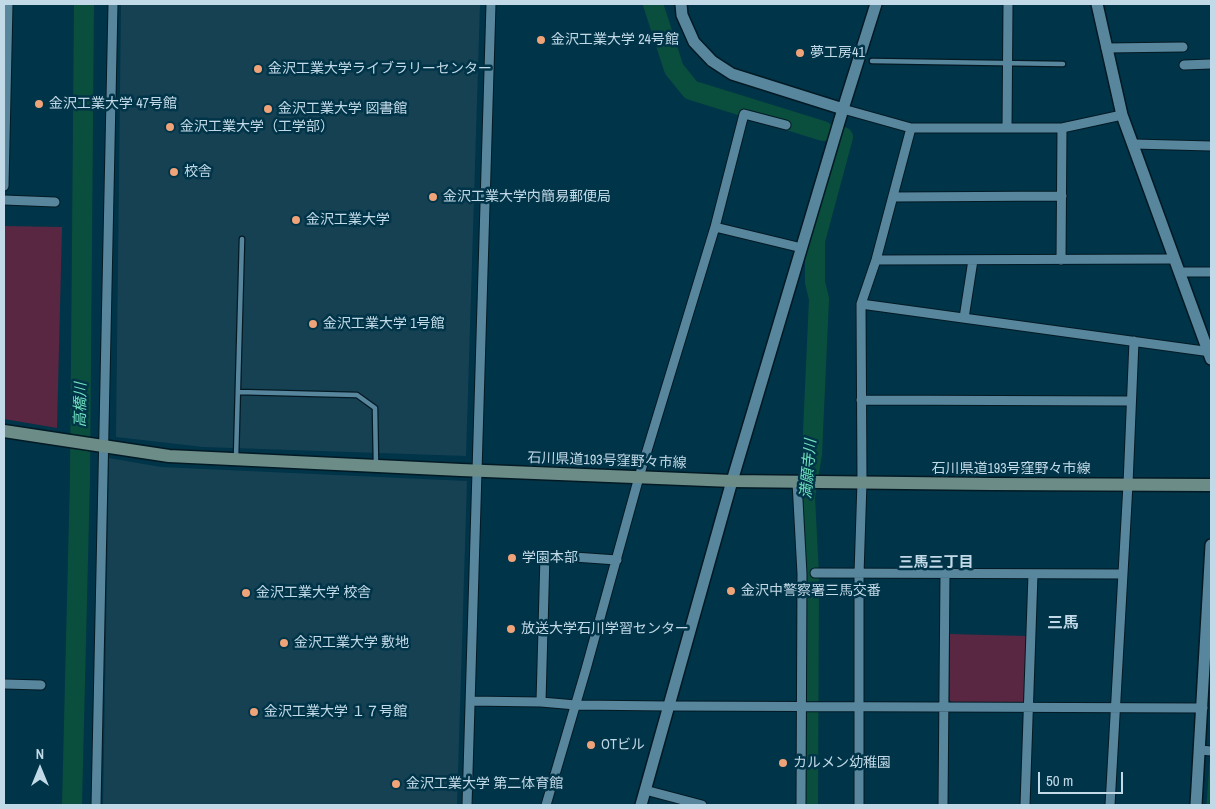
<!DOCTYPE html>
<html>
<head>
<meta charset="utf-8">
<style>
  body { margin:0 }
  #map { position:relative; width:1215px; height:809px; overflow:hidden; background:#003448; font-family:"Archivo Narrow",sans-serif }
  canvas { display:block }
  .frame { position:absolute; inset:0; border:5px solid #c2dae7; pointer-events:none }
  .north { position:absolute; left:15px; top:744px; width:50px; height:50px; -webkit-text-stroke:4px #003448; paint-order:stroke; rotate:0deg; font-size:14px; font-weight:700; line-height:20px; text-align:center; color:#c2dae7 }
  .north::after { content:''; display:block; margin:auto; width:18px; height:22px; background:#c2dae7; clip-path:polygon(50% 0,100% 100%,50% 72%,0 100%) }
  .scale { position:absolute; left:1038px; top:772px; width:85px; height:22px; box-sizing:border-box; border:2px solid #c2dae7; border-top:0; padding-left:6px; font-size:15px; line-height:18px; white-space:nowrap; color:#c2dae7; -webkit-text-stroke:4px #003448; paint-order:stroke }
</style>
</head>
<body>
<div id="map">
<canvas width="1215" height="809"></canvas>
<div class="frame"></div>
<div class="north">N</div>
<div class="scale">50 m</div>
</div>
<script>
const ctx = document.querySelector('canvas').getContext('2d');
ctx.lineJoin = 'round';
function fillPath(path, color) {
  ctx.fillStyle = color;
  ctx.fill(path, 'evenodd');
}
function shape(rows) {
  const path = new Path2D();
  for (const r of rows) {
    path.moveTo(r[0], r[1]);
    for (let i = 2; i < r.length; i += 2) path.lineTo(r[i], r[i + 1]);
  }
  return path;
}
function stroke(path, color, width, dash) {
  ctx.strokeStyle = color;
  ctx.lineWidth = width;
  ctx.lineCap = dash ? 'butt' : 'round';
  ctx.setLineDash(dash || []);
  ctx.stroke(path);
}
function label(font, color, halo, rows, align = 'center') {
  ctx.font = font + ' "Archivo Narrow","Noto Sans JP",sans-serif';
  ctx.lineWidth = 5;
  ctx.setLineDash([]);
  ctx.textBaseline = 'middle';
  ctx.strokeStyle = halo;
  ctx.fillStyle = color;
  for (const [text, x, y, turn = 0] of rows) {
    ctx.save();
    ctx.translate(x, y);
    ctx.rotate((+turn || 0) * Math.PI / 180);
    ctx.textAlign = isNaN(turn) ? turn : align;
    if (halo) ctx.strokeText(text, 0, 0);
    ctx.fillText(text, 0, 0);
    ctx.restore();
  }
}
const built = shape([
  [121,4,480,4,466,456,203,447,116,437],
  [109,458,161,467,467,481,457,805,103,805]
]);
const green = shape([
  [4,226,62,227,57,428,4,419],
  [950,634,1026,636,1026,706,956,703,950,701]
]);
const stream = shape([
  [1208,805,1211,763]
]);
const river = shape([
  [653,4,674,69,691,90,823,131],
  [72,805,80,477,84,4],
  [808,805,809,575,805,497,812,454,819,299,815,282,815,241,843,137]
]);
const service = shape([
  [872,61,1063,64],
  [238,392,357,395,375,408,376,465],
  [236,458,242,239]
]);
const minor = shape([
  [1106,48,1183,47],
  [1184,65,1211,64],
  [843,109,911,128,1062,128,1122,115],
  [1007,128,1008,4],
  [1133,144,1211,146],
  [4,186,8,4],
  [893,197,1062,196],
  [4,200,55,202],
  [715,227,744,114,786,125],
  [876,260,1174,259],
  [1061,260,1062,128],
  [1179,272,1211,272],
  [861,304,1211,352],
  [964,318,973,260],
  [861,400,1131,401],
  [797,482,802,574,801,805],
  [815,573,1122,574],
  [4,684,41,685],
  [470,701,541,702,576,705,668,706,1203,708],
  [541,702,545,555,617,560],
  [1200,750,1211,751],
  [645,790,702,805],
  [96,805,113,4],
  [467,805,491,4],
  [546,805,586,669,639,477,715,227,802,248],
  [859,805,859,574,862,482,861,304,876,260,911,128],
  [943,805,945,574],
  [1025,805,1033,574],
  [1110,805,1128,484,1134,341]
]);
const tertiary = shape([
  [681,4,682,15,694,42,712,61,732,74,843,109],
  [1097,4,1122,115,1211,359],
  [641,805,732,481,843,109,876,4],
  [1196,805,1211,545]
]);
const secondary = shape([
  [4,431,169,456,461,470,732,481,992,484,1211,485]
]);
const markers = [
  [541,40,5,"#efa378"],
  [800,53,5,"#efa378"],
  [258,69,5,"#efa378"],
  [39,104,5,"#efa378"],
  [268,109,5,"#efa378"],
  [170,127,5,"#efa378"],
  [174,172,5,"#efa378"],
  [433,197,5,"#efa378"],
  [296,220,5,"#efa378"],
  [313,324,5,"#efa378"],
  [512,558,5,"#efa378"],
  [731,591,5,"#efa378"],
  [246,593,5,"#efa378"],
  [511,629,5,"#efa378"],
  [284,643,5,"#efa378"],
  [254,712,5,"#efa378"],
  [591,745,5,"#efa378"],
  [783,763,5,"#efa378"],
  [396,784,5,"#efa378"]
];
const poiNames = [
  ["金沢工業大学 24号館",551,40],
  ["夢工房41",810,53],
  ["金沢工業大学ライブラリーセンター",268,69],
  ["金沢工業大学 47号館",49,104],
  ["金沢工業大学 図書館",278,109],
  ["金沢工業大学（工学部）",180,127],
  ["校舎",184,172],
  ["金沢工業大学内簡易郵便局",443,197],
  ["金沢工業大学",306,220],
  ["金沢工業大学 1号館",323,324],
  ["学園本部",522,558],
  ["金沢中警察署三馬交番",741,591],
  ["金沢工業大学 校舎",256,593],
  ["放送大学石川学習センター",521,629],
  ["金沢工業大学 敷地",294,643],
  ["金沢工業大学 １７号館",264,712],
  ["OTビル",601,745],
  ["カルメン幼稚園",793,763],
  ["金沢工業大学 第二体育館",406,784]
];
const streetNames = [
  ["石川県道193号窪野々市線",607,461,2],
  ["石川県道193号窪野々市線",1011,469]
];
const waterNames = [
  ["高橋川",81,405,-89],
  ["満願寺川",809,469,-85]
];
const neighbourhoodNames = [
  ["三馬三丁目",936,563]
];
const quarterNames = [
  ["三馬",1063,624]
];
fillPath(built, '#154153');
fillPath(green, '#592741');
stroke(stream, '#0a4f3d', 3);
stroke(river, '#0a4f3d', 20);
stroke(service, '#031a24', 7);
stroke(minor, '#031a24', 11);
stroke(tertiary, '#031a24', 14);
stroke(secondary, '#031a24', 15);
stroke(service, '#58869d', 4.5);
stroke(minor, '#58869d', 9);
stroke(tertiary, '#58869d', 11);
stroke(secondary, '#6b8c87', 12);
for (const [x, y, r, color] of markers) {
  const dot = new Path2D();
  dot.arc(x, y, r, 0, 2 * Math.PI);
  ctx.fillStyle = color;
  ctx.fill(dot);
  stroke(dot, '#003448', 2);
}
label('14px', '#c2dae7', '#003448', poiNames, 'left');
label('14px', '#c2dae7', '#003448', streetNames);
label('italic 15px', '#70e3be', '#003448', waterNames);
label('bold 15px', '#c2dae7', '#003448', neighbourhoodNames);
label('bold 16px', '#c2dae7', '#003448', quarterNames);
</script>
</body>
</html>
